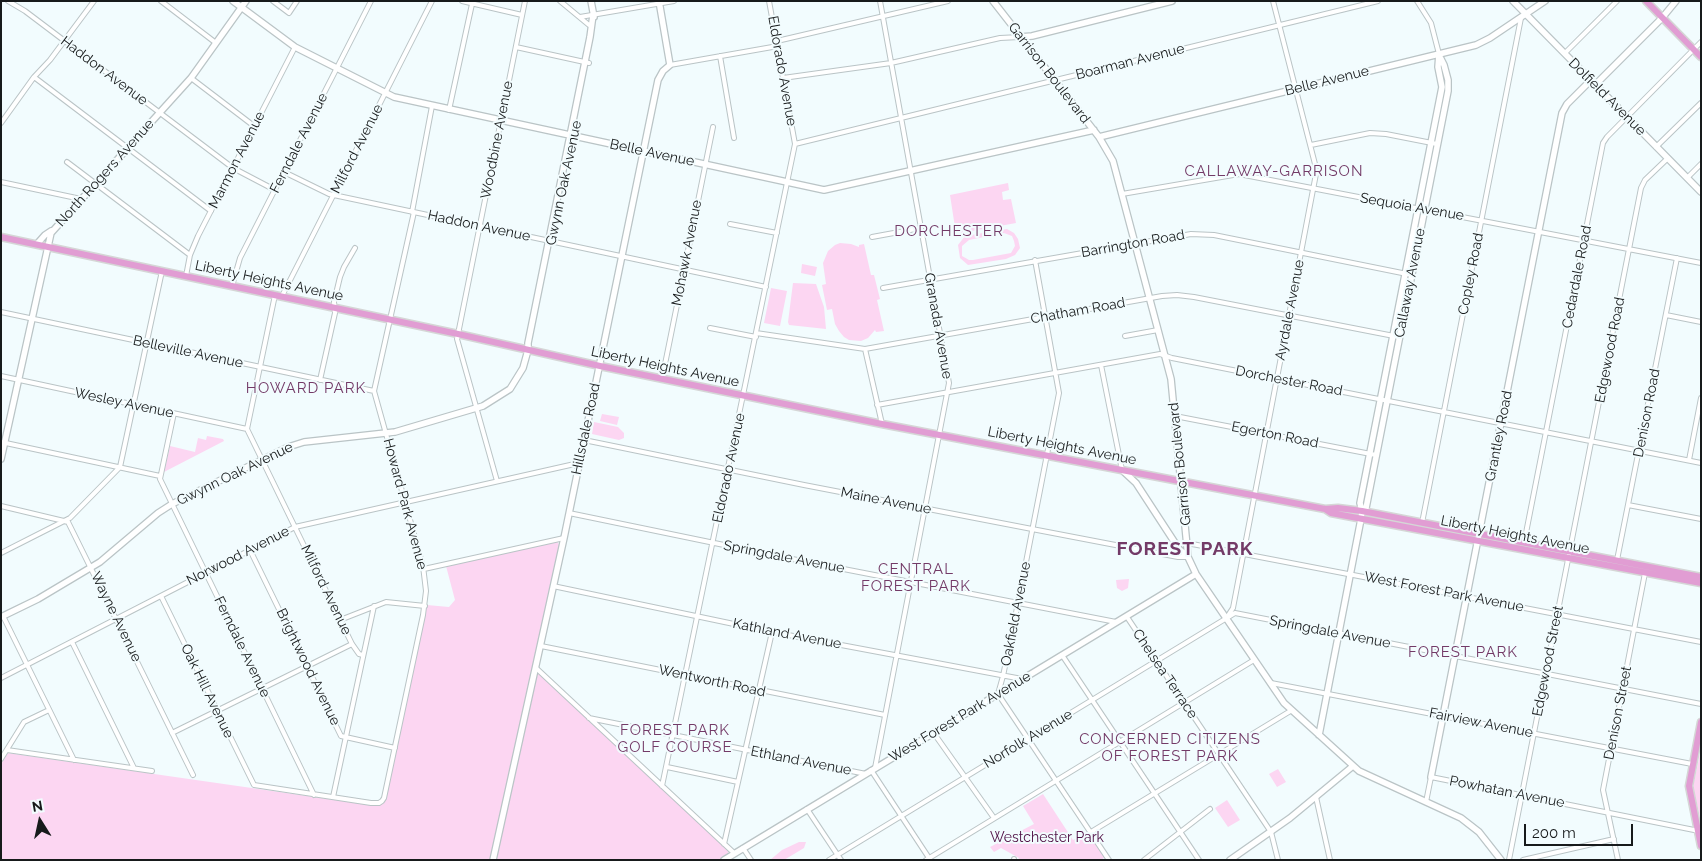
<!DOCTYPE html>
<html>
<head>
<meta charset="utf-8">
<style>
  body { margin:0 }
  #map { position:relative; width:1702px; height:861px; overflow:hidden; background:#f2fcfe; font-family:Raleway,sans-serif }
  canvas { display:block }
  .frame { position:absolute; inset:0; border:2px solid #171a1b; pointer-events:none }
  .north { position:absolute; left:15px; top:796px; width:50px; height:50px; -webkit-text-stroke:4px #f2fcfe; paint-order:stroke; rotate:350deg; font-size:14px; font-weight:700; line-height:20px; text-align:center; color:#171a1b }
  .north::after { content:''; display:block; margin:auto; width:18px; height:22px; background:#171a1b; clip-path:polygon(50% 0,100% 100%,50% 72%,0 100%) }
  .scale { position:absolute; left:1524px; top:824px; width:109px; height:22px; box-sizing:border-box; border:2px solid #171a1b; border-top:0; padding-left:6px; font-size:15px; line-height:18px; white-space:nowrap; color:#171a1b; -webkit-text-stroke:4px #f2fcfe; paint-order:stroke }
</style>
</head>
<body>
<div id="map">
<canvas width="1702" height="861"></canvas>
<div class="frame"></div>
<div class="north">N</div>
<div class="scale">200 m</div>
</div>
<script>
const ctx = document.querySelector('canvas').getContext('2d');
ctx.lineJoin = 'round';
function fillPath(path, color) {
  ctx.fillStyle = color;
  ctx.fill(path, 'evenodd');
}
function shape(rows) {
  const path = new Path2D();
  for (const r of rows) {
    path.moveTo(r[0], r[1]);
    for (let i = 2; i < r.length; i += 2) path.lineTo(r[i], r[i + 1]);
  }
  return path;
}
function stroke(path, color, width, dash) {
  ctx.strokeStyle = color;
  ctx.lineWidth = width;
  ctx.lineCap = dash ? 'butt' : 'round';
  ctx.setLineDash(dash || []);
  ctx.stroke(path);
}
function label(font, color, halo, rows, align = 'center') {
  ctx.font = font + ' Raleway,sans-serif';
  ctx.lineWidth = 4;
  ctx.setLineDash([]);
  ctx.textBaseline = 'middle';
  ctx.strokeStyle = halo;
  ctx.fillStyle = color;
  for (const [text, x, y, turn = 0] of rows) {
    ctx.save();
    ctx.translate(x, y);
    ctx.rotate((+turn || 0) * Math.PI / 180);
    ctx.textAlign = isNaN(turn) ? turn : align;
    if (halo) ctx.strokeText(text, 0, 0);
    ctx.fillText(text, 0, 0);
    ctx.restore();
  }
}
const green = shape([
  [1008,183,1009,190,1002,192,1003,200,1011,199,1016,223,956,234,950,195],
  [1007,229,1014,233,1018,239,1020,248,1015,255,1006,259,968,265,960,258,958,245,965,236],
  [1004,233,1012,236,1014,241,1015,246,1011,253,973,260,969,260,962,256,962,246,969,240],
  [840,243,851,244,859,247,859,245,864,244,871,275,874,275,880,299,877,300,884,331,876,332,875,330,868,338,861,341,849,340,844,337,839,331,835,324,832,309,827,310,822,285,826,284,823,263,828,251,835,245],
  [802,264,817,267,815,276,801,273],
  [793,283,816,284,824,307,826,329,789,325,788,322],
  [771,288,787,291,780,326,764,323],
  [602,414,619,417,617,425,600,421],
  [594,422,618,427,624,433,624,438,619,440,592,434],
  [207,436,223,439,224,441,164,472,170,446,195,452,198,438,206,440],
  [557,541,559,545,533,668,728,850,728,854,719,860,1,860,1,764,8,753,370,805,383,804,387,795,427,605,449,607,455,600,446,566],
  [1129,579,1128,588,1122,591,1117,588,1116,580],
  [1701,749,1701,821,1693,787],
  [1278,769,1286,782,1277,787,1269,774],
  [1043,794,1073,840,1086,832,1105,857,1101,860,1018,860,1019,858,1001,848,994,852,990,847,1034,824,1023,806],
  [1227,800,1240,820,1228,827,1215,808],
  [799,842,806,842,804,848,784,860,770,860,782,850]
]);
const street = shape([
  [8,1,25,11,233,168,275,190],
  [161,1,216,43],
  [273,1,289,13,297,1],
  [462,1,522,15],
  [560,1,589,25,592,24],
  [1417,1,1431,23,1439,54],
  [580,17,674,1],
  [777,41,948,1],
  [516,47,589,63],
  [1565,53,1617,1],
  [720,56,734,138],
  [670,65,778,46],
  [34,77,211,211],
  [191,78,254,126],
  [783,78,891,63,1000,38,1020,37],
  [449,110,472,4],
  [1,123,34,77,50,60,94,1],
  [795,144,1378,1],
  [1311,145,1370,133,1386,134,1437,144],
  [1656,147,1701,103],
  [67,162,190,255],
  [284,172,329,194,766,287],
  [1687,178,1701,164],
  [1,182,81,199],
  [1122,194,1239,174,1701,263],
  [412,212,432,106],
  [730,224,777,233],
  [872,237,921,228],
  [1035,260,1059,393,1018,603,1003,676,998,694,1109,860],
  [186,276,190,255,198,236,295,47],
  [232,286,240,258,371,1],
  [883,288,1191,234,1214,235,1412,275],
  [275,295,247,429,352,644,359,654,363,655],
  [282,296,432,1],
  [1,312,374,391],
  [1666,315,1701,322],
  [710,328,756,337],
  [756,333,865,349,1162,296,1177,295,1194,297,1399,337],
  [1125,336,1158,330],
  [865,349,882,424],
  [1101,365,1122,470],
  [1,376,247,429],
  [662,379,713,127],
  [320,380,335,313,334,302,340,277,344,267,355,248],
  [877,405,1160,354,1172,358,1701,463],
  [174,413,160,479,314,795],
  [1175,416,1376,455],
  [584,440,804,485,1032,529,1178,557,1188,557],
  [1,442,160,476],
  [1689,460,1701,398],
  [497,481,457,339,525,1],
  [1628,505,1701,519],
  [1,506,68,522,193,775],
  [569,513,787,558,1116,622],
  [1422,523,1521,18],
  [1187,543,1701,642],
  [1524,543,1603,143,1607,137,1701,42],
  [250,550,341,736,395,748],
  [1,553,70,518,120,467,162,271],
  [1617,560,1677,258],
  [424,569,564,538],
  [553,586,772,632,1022,679],
  [161,596,254,785,371,803,379,803,382,801,384,798,423,615,426,591,423,566,374,391,414,212],
  [3,616,74,760],
  [1127,617,1271,832,1278,860],
  [1227,617,1233,608,1316,174,1315,164,1273,1],
  [340,620,386,602,425,606],
  [72,642,134,768],
  [541,646,885,715],
  [1062,655,1199,860],
  [536,668,734,853],
  [1,678,295,527,579,463],
  [1271,683,1692,764],
  [589,718,866,774],
  [933,732,994,818],
  [172,733,352,644],
  [7,750,152,771],
  [1,759,24,722,49,710],
  [667,767,738,782],
  [875,768,949,383,880,1],
  [871,770,929,858],
  [662,786,795,144,769,1],
  [333,797,374,606],
  [1316,797,1330,860],
  [1426,802,1431,777,1699,831],
  [807,809,841,860],
  [1091,832,1292,710],
  [724,844,772,632],
  [743,848,751,860],
  [829,860,1235,613,1701,704],
  [926,860,1254,660],
  [1014,860,1014,859],
  [1144,860,1210,809],
  [1509,860,1641,188,1645,180,1668,158],
  [1523,860,1614,839],
  [1618,860,1603,790,1645,573]
]);
const secondary = shape([
  [233,1,295,47,394,97,824,190,1094,130],
  [591,1,594,17],
  [993,1,1099,137,1113,161,1171,379,1188,557,1196,574,1284,703,1359,771,1461,818,1479,832,1501,860],
  [1513,1,1701,192],
  [1020,37,1032,36,1172,1],
  [1595,85,1662,18,1676,1],
  [1099,137,1476,45,1490,38,1545,1],
  [37,244,45,235,51,231],
  [1,459,51,233,191,78,246,1],
  [1122,470,1136,483,1179,549,1188,557],
  [1362,511,1366,508,1367,503,1448,91,1448,80,1444,65,1439,55],
  [1,617,38,599,100,562,158,513,172,504,288,447,304,442,395,432,483,406,510,389,523,368,528,350,528,343,590,37,593,15],
  [1319,735,1361,519,1362,511,1360,503,1442,87,1438,67,1439,54],
  [1431,777,1562,113,1567,104,1591,80],
  [493,860,564,538,658,80,663,71,670,65,659,1],
  [724,860,1196,574],
  [1230,860,1290,818,1353,766]
]);
const primary = shape([
  [1646,1,1701,57],
  [1,237,458,334,600,366,882,424,1325,509,1338,508,1362,511,1701,577],
  [1325,509,1331,513,1701,583],
  [1701,722,1689,786,1701,846]
]);
const streetNames = [
  ["Boarman Avenue",1130,62,-14],
  ["Haddon Avenue",104,71,37],
  ["Eldorado Avenue",782,71,80],
  ["Garrison Boulevard",1049,73,52],
  ["Belle Avenue",1327,81,-14],
  ["Dolfield Avenue",1607,97,45],
  ["Woodbine Avenue",497,140,-79],
  ["Ferndale Avenue",299,143,-63],
  ["Milford Avenue",357,149,-63],
  ["Belle Avenue",652,153,12],
  ["Marmon Avenue",237,160,-63],
  ["North Rogers Avenue",105,173,-48],
  ["Gwynn Oak Avenue",564,183,-78],
  ["Sequoia Avenue",1412,207,10],
  ["Haddon Avenue",479,226,12],
  ["Barrington Road",1133,244,-10],
  ["Mohawk Avenue",687,253,-79],
  ["Copley Road",1471,274,-79],
  ["Cedardale Road",1577,277,-79],
  ["Liberty Heights Avenue",269,281,12],
  ["Callaway Avenue",1410,283,-79],
  ["Ayrdale Avenue",1290,310,-79],
  ["Chatham Road",1078,311,-10],
  ["Granada Avenue",938,326,80],
  ["Edgewood Road",1610,350,-79],
  ["Belleville Avenue",188,352,12],
  ["Liberty Heights Avenue",665,367,12],
  ["Dorchester Road",1289,381,11],
  ["Wesley Avenue",124,403,12],
  ["Denison Road",1647,413,-79],
  ["Hillsdale Road",586,429,-78],
  ["Egerton Road",1275,435,11],
  ["Grantley Road",1499,436,-79],
  ["Liberty Heights Avenue",1062,446,11],
  ["Garrison Boulevard",1180,464,-96],
  ["Eldorado Avenue",729,468,-78],
  ["Gwynn Oak Avenue",235,474,-26],
  ["Maine Avenue",886,501,11],
  ["Howard Park Avenue",405,504,75],
  ["Liberty Heights Avenue",1515,535,11],
  ["Norwood Avenue",238,556,-27],
  ["Springdale Avenue",784,557,11],
  ["Milford Avenue",326,590,64],
  ["West Forest Park Avenue",1444,592,11],
  ["Oakfield Avenue",1016,614,-79],
  ["Wayne Avenue",116,617,64],
  ["Springdale Avenue",1330,632,11],
  ["Kathland Avenue",787,634,11],
  ["Ferndale Avenue",242,647,64],
  ["Edgewood Street",1548,661,-79],
  ["Brightwood Avenue",308,667,64],
  ["Chelsea Terrace",1165,674,56],
  ["Wentworth Road",712,681,12],
  ["Oak Hill Avenue",207,691,64],
  ["Denison Street",1618,713,-79],
  ["West Forest Park Avenue",960,717,-31],
  ["Fairview Avenue",1481,723,11],
  ["Norfolk Avenue",1028,739,-31],
  ["Ethland Avenue",801,761,11],
  ["Powhatan Avenue",1507,792,11]
];
const parkNames = [
  ["Westchester Park",1047,838]
];
const neighbourhoodNames = [
  ["CALLAWAY-GARRISON",1274,171],
  ["DORCHESTER",949,231],
  ["HOWARD PARK",306,388],
  ["CENTRAL",916,569],
  ["FOREST PARK",916,586],
  ["FOREST PARK",1463,652],
  ["FOREST PARK",675,730],
  ["GOLF COURSE",675,747],
  ["CONCERNED CITIZENS",1170,739],
  ["OF FOREST PARK",1170,756]
];
const districtNames = [
  ["FOREST PARK",1185,549]
];
fillPath(green, '#fcd6f2');
stroke(street, '#bac4c6', 6);
stroke(secondary, '#bac4c6', 8);
stroke(primary, '#d5d6d6', 9);
stroke(street, '#fff', 4);
stroke(secondary, '#fff', 5.5);
stroke(primary, '#e19dd3', 6);
label('14px', '#171a1b', '#f2fcfe', streetNames);
label('14px', '#4e0d43', '#f2fcfe', parkNames);
ctx.letterSpacing = '1px';
label('15px', '#733a67', '#f2fcfe', neighbourhoodNames);
ctx.letterSpacing = '0px';
ctx.letterSpacing = '1px';
label('bold 19px', '#733a67', '#f2fcfe', districtNames);
ctx.letterSpacing = '0px';
</script>
</body>
</html>
